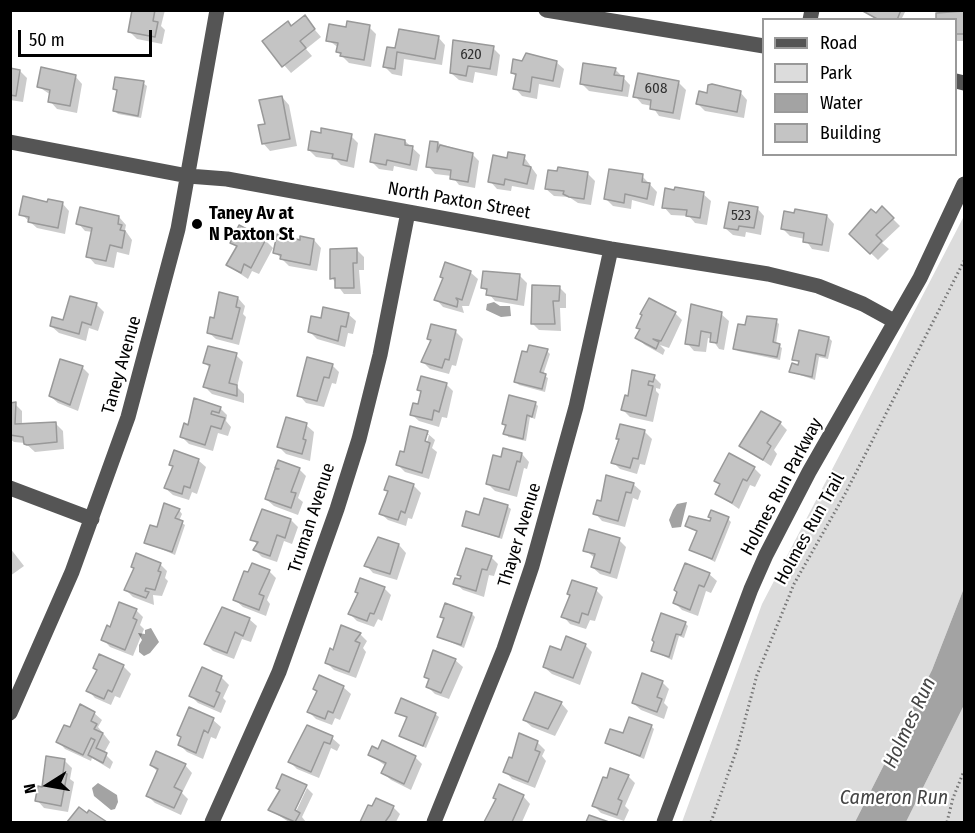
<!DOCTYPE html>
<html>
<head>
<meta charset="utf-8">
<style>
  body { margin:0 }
  #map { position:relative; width:975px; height:833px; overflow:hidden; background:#fff; font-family:"Fira Sans Condensed",sans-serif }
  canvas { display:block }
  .frame { position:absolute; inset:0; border:12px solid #000; pointer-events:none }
  .legend { position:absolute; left:762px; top:18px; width:195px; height:138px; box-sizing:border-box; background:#fff; border:2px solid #999; margin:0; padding:8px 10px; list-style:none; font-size:18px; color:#000 }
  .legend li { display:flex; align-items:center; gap:12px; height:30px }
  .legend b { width:30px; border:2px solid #999 }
  .north { position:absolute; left:18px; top:755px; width:60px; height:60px; -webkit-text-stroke:4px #fff; paint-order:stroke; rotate:259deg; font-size:16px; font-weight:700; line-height:24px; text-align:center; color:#000 }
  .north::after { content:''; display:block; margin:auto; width:21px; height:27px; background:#000; clip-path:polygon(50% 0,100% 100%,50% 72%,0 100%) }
  .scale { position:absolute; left:18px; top:30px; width:134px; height:27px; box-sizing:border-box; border:3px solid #000; border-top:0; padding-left:8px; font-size:18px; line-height:21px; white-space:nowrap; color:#000; -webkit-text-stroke:4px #fff; paint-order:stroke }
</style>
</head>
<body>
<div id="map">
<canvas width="975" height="833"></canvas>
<div class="frame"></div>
<ul class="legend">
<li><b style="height:8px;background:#555"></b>Road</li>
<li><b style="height:16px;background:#dcdcdc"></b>Park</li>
<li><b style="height:16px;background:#a3a3a3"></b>Water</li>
<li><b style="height:16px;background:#c4c4c4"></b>Building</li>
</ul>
<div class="north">N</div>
<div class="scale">50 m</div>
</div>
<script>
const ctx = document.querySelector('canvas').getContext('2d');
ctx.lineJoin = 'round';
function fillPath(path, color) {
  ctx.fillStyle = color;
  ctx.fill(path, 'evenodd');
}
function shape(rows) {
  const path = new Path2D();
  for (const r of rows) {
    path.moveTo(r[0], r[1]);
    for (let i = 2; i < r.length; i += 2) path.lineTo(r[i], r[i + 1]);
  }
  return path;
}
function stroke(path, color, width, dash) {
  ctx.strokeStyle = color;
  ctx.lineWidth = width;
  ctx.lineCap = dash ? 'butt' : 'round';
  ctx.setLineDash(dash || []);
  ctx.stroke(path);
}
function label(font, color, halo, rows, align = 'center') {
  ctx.font = font + ' "Fira Sans Condensed",sans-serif';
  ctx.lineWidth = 4.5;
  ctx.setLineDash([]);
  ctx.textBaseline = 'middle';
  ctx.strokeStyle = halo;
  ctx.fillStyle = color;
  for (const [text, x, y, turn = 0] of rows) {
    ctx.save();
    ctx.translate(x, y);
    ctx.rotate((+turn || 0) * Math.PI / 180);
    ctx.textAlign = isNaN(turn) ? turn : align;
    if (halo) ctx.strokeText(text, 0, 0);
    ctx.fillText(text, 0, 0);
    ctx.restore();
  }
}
const green = shape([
  [964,216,964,588,932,670,855,822,682,822,762,604],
  [964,705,964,822,906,822,958,717]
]);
const water = shape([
  [494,302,500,306,510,306,511,316,501,317,486,310,487,304],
  [687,502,681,527,672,528,669,520,673,510,677,504],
  [964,588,964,705,906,822,855,822,932,670],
  [151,628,159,642,150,653,144,656,139,652,139,645,142,640,138,633,145,634,145,630],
  [98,783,117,795,118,802,115,809,111,810,94,796,92,788]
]);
const shadow = shape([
  [134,10,165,10,161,26,165,30,162,44,137,39,130,32],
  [861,10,906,10,901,20,878,20],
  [964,13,964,41,957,41,956,20,937,14],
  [304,17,321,37,306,49,312,56,291,73,264,42],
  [369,27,376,34,371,67,349,63,338,52,339,48,328,40,347,28],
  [438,37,445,45,442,65,404,59,402,76,392,74,385,67,397,50],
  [493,48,500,55,497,76,475,72,473,83,459,80,451,73],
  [10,61,11,69,20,71,27,78,23,102,10,100],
  [556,62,564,69,560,88,539,84,537,99,522,96,515,88,517,77,512,73],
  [615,69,630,85,628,97,589,91,581,83],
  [75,76,82,84,77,113,57,109,50,101,51,95,39,87],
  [678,82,686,90,680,120,659,116,652,106,642,104,635,96],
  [143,83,147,86,141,118,118,114,115,111,118,92,115,89],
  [740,92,747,100,744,118,705,111,698,104,708,94],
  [282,97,289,105,297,146,270,151,263,143,267,125],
  [351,136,358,143,354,168,341,165,336,160,316,157,309,150],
  [405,141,420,155,417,171,394,166,393,171,379,169,372,162],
  [438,143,472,154,479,161,475,188,459,185,452,176,435,174,428,166],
  [524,157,537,175,534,190,512,186,511,191,497,189,490,181,509,159],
  [559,173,587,173,595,181,591,205,578,203,569,197,554,196,546,189],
  [642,176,657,192,654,206,632,200,631,209,613,206,606,199],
  [703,194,711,201,707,225,695,223,689,216,671,215,664,207],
  [62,203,69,211,65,234,37,228,21,214,48,204],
  [757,208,764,216,761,235,746,232,745,237,733,235,725,228],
  [882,208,900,226,882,243,889,249,878,260,851,234],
  [827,216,834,224,829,252,812,249,805,239,790,236,783,229],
  [119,217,126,225,125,230,132,240,129,255,117,252,114,268,95,264,88,256,93,232,85,231,78,223],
  [265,240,273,248,259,274,252,271,248,279,227,265,237,248,232,242],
  [314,240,321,248,317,271,289,266,275,252,301,242],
  [357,250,364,257,364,270,359,270,361,294,344,294,332,278],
  [470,272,478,279,469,306,462,306,464,313,443,307,436,299],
  [520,276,527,283,524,306,495,301,483,287],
  [559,287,566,294,566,308,560,308,561,331,539,330,532,323],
  [238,298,245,306,243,314,246,317,239,345,216,339,208,332,215,320],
  [96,304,104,312,98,331,89,328,86,341,59,333,51,326],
  [693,306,721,314,729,321,724,350,719,349,712,339,708,338,706,352,694,351,687,343],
  [675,313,682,320,669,348,660,345,665,350,663,355,645,345,637,338,641,330,638,327],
  [348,314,356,321,353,334,348,333,345,347,317,339,309,331,322,320],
  [776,321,779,324,776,344,782,348,780,360,738,351,735,348,746,327],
  [456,332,463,339,456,366,452,365,449,374,430,369,423,362,432,341,428,338],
  [829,338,832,341,828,359,819,357,815,380,791,372,799,366,800,363,793,359],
  [547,351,550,354,543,375,548,378,545,392,519,385,516,382],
  [236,355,243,362,237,387,244,394,244,403,212,394,205,387,211,369,205,363],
  [332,365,339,372,336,384,332,383,324,407,306,403,299,395],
  [82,367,89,374,78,411,58,403,50,396],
  [654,377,661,384,660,389,656,388,656,391,659,394,653,422,630,417,623,410,629,397],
  [446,384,453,391,447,418,442,417,439,427,419,421,411,414,419,406,423,393,419,389],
  [195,400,220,408,227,415,226,421,231,427,228,436,218,433,213,451,189,444,182,437,190,427],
  [535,403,538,406,535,419,530,417,526,441,508,437,504,424],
  [10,404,15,404,22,411,22,425,55,423,63,431,64,449,35,452,25,443,14,442,10,439],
  [780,423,787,430,774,450,777,454,771,466,741,446],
  [306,425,314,432,310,461,286,454,279,447],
  [644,431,652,439,645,465,640,464,637,474,620,469,613,462,620,440],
  [427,433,435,440,432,448,437,452,429,479,405,472,398,465],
  [425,435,429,435,425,449,422,448],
  [504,450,522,454,529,462,527,469,524,468,517,497,495,491,488,484],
  [198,460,206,467,197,494,192,492,189,500,173,495,165,488,174,468,171,465],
  [277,467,299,469,306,476,298,498,303,502,298,515,274,506,266,499,280,471],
  [754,468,761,475,755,487,750,485,739,509,717,494,721,486,716,481],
  [390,478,413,485,421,493,412,519,408,518,406,526,388,520,380,513,385,506],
  [633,484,641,491,638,500,633,498,625,527,602,521,595,513,602,503],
  [165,505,179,510,182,514,179,521,185,525,175,555,145,542,158,529],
  [507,506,511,509,502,539,463,526],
  [728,519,731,522,715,562,691,549,698,532,687,525],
  [291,520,298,527,292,544,284,541,277,562,262,557,255,550,258,545,252,539],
  [379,539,399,545,406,553,397,580,373,573,366,565],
  [619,540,626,547,617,579,600,574,592,567,595,558,585,550],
  [10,548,24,566,10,576],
  [491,557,498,564,494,576,489,575,484,597,463,590,455,583,461,581,459,574],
  [160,564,167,571,165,578,168,581,162,596,153,595,154,605,133,597,126,590,135,570,132,567],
  [269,571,276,578,267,600,270,604,266,616,243,607,235,600],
  [709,574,717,581,711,593,706,591,698,616,682,610,674,602],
  [384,588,391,595,382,621,378,619,374,627,357,621,350,614,359,594],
  [596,590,603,597,595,621,590,620,586,629,570,624,563,616],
  [136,610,143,617,140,625,144,629,133,656,110,647,103,639,111,629],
  [472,614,475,617,464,648,439,637,445,620,442,617],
  [249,619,257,626,251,642,242,639,234,659,213,651,206,644],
  [685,623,688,626,684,638,679,636,672,660,653,651],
  [360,634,367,641,363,648,366,652,356,678,334,670,326,662,334,652],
  [585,645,592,652,580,685,552,674,544,667,562,652],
  [455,660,463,667,449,699,435,694,428,687,430,681,426,677],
  [123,666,131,674,120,698,115,696,111,705,95,698,88,690,98,671,94,668],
  [221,677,229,685,223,698,226,701,221,713,198,703,191,696],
  [662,682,669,689,664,703,668,707,664,719,641,710,633,703],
  [343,687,351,694,340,720,335,718,332,725,316,719,308,711,318,692,315,689],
  [561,703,568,711,555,736,532,727,524,720],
  [190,709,213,720,221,727,216,739,211,737,203,759,187,752,180,745],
  [397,712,435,714,439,717,426,748,401,736,408,719],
  [94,713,102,720,98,727,110,742,104,753,113,762,110,769,92,758,91,761,65,749,58,741],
  [651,726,654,729,644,759,607,743],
  [332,738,340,745,337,751,331,748,319,778,297,769,290,762,295,750],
  [537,742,545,750,542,756,546,761,535,788,512,779,505,771,513,760],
  [379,751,415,757,422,764,411,790,391,780,383,773,386,766,370,755],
  [65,761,72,768,70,779,74,782,68,812,44,808,37,800],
  [151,765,185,765,192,773,182,793,188,799,181,815,155,803,148,796,158,772],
  [628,776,635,783,625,806,629,810,624,821,601,813,594,806],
  [306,786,290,817,293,818,307,788,313,794,302,817,306,822,289,822,270,810,281,791,277,788],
  [500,786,523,796,530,804,522,822,485,822,491,814],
  [369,807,393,807,400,814,396,822,362,822]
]);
const building = shape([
  [132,10,155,10,153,21,158,22,155,37,128,32,132,10],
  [861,10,901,10,897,20,879,20,861,10],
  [964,11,964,34,956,34,956,20,936,20,936,13,964,11],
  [305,15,315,29,300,41,306,48,282,67,262,41,288,21,291,26,305,15],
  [347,21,370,25,364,60,340,56,341,53,336,52,338,43,326,41,329,24,346,27,347,21],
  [399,29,439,36,435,59,397,52,395,69,383,67,387,47,395,48,399,29],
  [453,40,494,46,490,69,468,66,466,76,450,73,453,40],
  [526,53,557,61,553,81,532,77,530,92,513,89,516,74,511,73,513,59,522,61,526,53],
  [583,63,616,68,614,75,624,76,622,91,580,84,583,63],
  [41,67,76,75,70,106,48,102,50,90,37,87,41,67],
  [10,68,20,70,16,96,10,95,10,68],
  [638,73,679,81,673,113,650,109,651,100,633,97,638,73],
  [115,77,144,81,138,116,113,111,117,90,113,89,115,77],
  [712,84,741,91,737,112,696,104,699,91,707,93,708,85,712,84],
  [282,96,290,139,262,144,258,125,265,124,259,100,282,96],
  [321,128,352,134,347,161,332,158,333,154,308,150,311,131,321,133,321,128],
  [375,134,405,140,405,145,413,146,410,165,387,160,386,165,370,162,375,134],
  [430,141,438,142,437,152,440,145,473,153,468,182,450,179,451,170,426,167,430,141],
  [508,152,525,155,523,165,531,167,527,184,505,179,504,185,488,182,493,155,507,158,508,152],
  [558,167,588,172,584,199,569,197,563,194,564,191,545,189,548,170,557,171,558,167],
  [609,169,643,174,642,182,650,183,647,199,625,194,624,203,604,199,609,169],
  [675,187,704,192,700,218,686,216,687,210,662,208,665,188,674,190,675,187],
  [23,196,47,202,48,199,63,202,58,228,28,222,29,217,19,215,23,196],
  [729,202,758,207,754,228,739,226,738,230,724,228,729,202],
  [882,206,894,218,876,235,882,241,870,254,849,234,871,209,876,213,882,206],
  [80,207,119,216,118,224,122,225,120,230,125,231,122,248,110,245,106,261,86,257,92,228,76,224,80,207],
  [795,209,827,215,822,245,803,242,804,233,781,229,784,211,794,213,795,209],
  [239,225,266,239,251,268,244,264,241,273,226,265,237,246,230,243,239,225],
  [277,234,300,240,300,236,314,239,310,265,280,259,281,255,273,253,277,234],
  [357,248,357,263,353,263,354,288,335,288,335,278,330,279,330,249,357,248],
  [445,262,471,271,462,300,456,298,458,301,457,307,434,300,443,278,440,277,445,262],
  [483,271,520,274,517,300,486,295,487,289,481,288,483,271],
  [532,285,560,286,559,301,553,301,555,324,531,324,532,285],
  [219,292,238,297,236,307,240,308,232,339,207,333,210,317,214,318,219,292],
  [70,296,97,303,91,325,82,322,79,334,50,326,52,317,63,320,70,296],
  [649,298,676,312,661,341,653,339,659,342,656,349,635,338,640,329,636,328,642,315,640,314,649,298],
  [691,304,722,312,717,343,710,342,711,333,701,331,699,346,685,344,691,304],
  [323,307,349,313,346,327,341,326,338,341,308,332,311,316,321,318,323,307],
  [747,316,777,319,773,342,780,344,777,357,733,349,738,324,745,325,747,316],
  [431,324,456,330,449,360,445,359,442,368,421,362,431,340,427,339,431,324],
  [799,330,829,337,825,356,816,354,812,377,789,372,792,363,798,365,799,361,792,360,799,330],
  [529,345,548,349,540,372,546,374,542,389,514,382,522,351,527,352,529,345],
  [208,346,237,353,229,383,237,385,237,396,203,387,210,365,203,363,208,346],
  [307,357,333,364,329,378,324,377,317,401,297,396,307,357],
  [60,359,83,366,70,405,49,396,60,359],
  [632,370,655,375,653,382,649,381,648,385,653,386,646,416,621,410,625,395,628,396,632,370],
  [421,376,447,383,439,412,434,410,432,420,410,415,413,403,418,404,421,391,417,390,421,376],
  [509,395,536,402,532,417,527,415,523,439,503,434,506,425,502,424,509,395],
  [194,398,221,407,219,413,212,411,211,414,225,418,221,429,211,426,205,445,180,437,184,423,188,425,194,398],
  [16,402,15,424,56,422,57,442,27,445,24,444,23,437,10,435,10,403,16,402],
  [761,411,781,422,767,443,771,446,763,460,739,446,761,411],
  [286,417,307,423,303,439,306,440,302,454,277,447,286,417],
  [620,424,645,430,638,459,633,458,630,468,611,463,619,439,616,439,620,424],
  [410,426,428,431,425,441,430,443,422,473,396,465,400,451,404,452,410,426],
  [503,448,522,453,520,462,517,461,509,490,486,484,493,455,501,457,503,448],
  [174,450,199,459,190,488,184,486,182,494,164,488,173,466,169,465,174,450],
  [729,453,755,467,747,481,743,479,732,503,715,494,720,484,714,481,729,453],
  [278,460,300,468,291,492,296,493,291,508,265,499,275,469,279,469,275,468,278,460],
  [606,475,634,483,631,493,626,492,618,521,593,514,597,500,601,501,606,475],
  [389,476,414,484,405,513,401,511,398,520,379,514,388,491,384,490,389,476],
  [484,498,508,505,499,537,462,526,466,511,479,515,484,498],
  [164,503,180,509,175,518,183,521,172,552,144,543,150,525,157,527,164,503],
  [262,509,291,519,285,538,277,535,270,556,253,550,258,542,250,540,262,509],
  [711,510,729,517,712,559,689,550,697,531,685,526,689,516,710,521,711,518,708,517,711,510],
  [589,529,620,538,610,573,591,567,595,554,583,551,589,529],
  [378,537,399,544,390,574,364,566,378,537],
  [466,548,492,556,487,570,482,569,476,591,453,584,455,578,460,579,461,576,457,575,466,548],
  [136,553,161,563,158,571,161,572,155,590,146,588,145,591,149,592,146,598,124,590,134,568,131,567,136,553],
  [252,563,270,570,259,594,264,596,259,610,233,600,244,571,248,572,252,563],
  [685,563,710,573,704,587,699,585,690,610,673,603,677,592,674,590,685,563],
  [360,578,385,587,374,614,370,613,367,621,348,614,358,593,355,592,360,578],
  [572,580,597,588,588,615,582,613,579,623,561,617,570,595,567,594,572,580],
  [119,602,137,609,133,618,137,620,125,650,101,640,107,625,110,627,119,602],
  [445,603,472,613,461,645,437,637,444,618,440,617,445,603],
  [222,607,250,618,243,636,235,632,227,653,204,644,222,607],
  [661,613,686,622,681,635,676,634,669,657,651,651,654,642,652,640,661,613],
  [341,625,361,633,355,641,360,643,349,672,325,663,330,648,333,650,341,625],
  [566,636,586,644,573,678,543,667,550,646,561,650,566,636],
  [433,650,456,659,441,693,426,687,429,679,424,677,433,650],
  [99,654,124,665,112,692,108,690,104,699,86,691,97,670,93,668,99,654],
  [202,667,222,676,216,691,220,693,214,707,189,696,202,667],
  [642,673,663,681,657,697,662,699,657,712,632,703,642,673],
  [319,675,344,686,333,713,328,711,325,719,307,712,317,691,313,689,319,675],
  [535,692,562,702,548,729,523,720,535,692],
  [401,698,436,713,423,746,399,736,407,717,395,713,401,698],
  [80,704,95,712,91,721,97,724,94,729,103,733,96,748,107,753,103,763,88,755,95,740,91,738,83,755,56,742,64,725,70,727,80,704],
  [189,707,214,718,208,733,204,730,196,753,178,745,181,737,177,735,189,707],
  [629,717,652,725,640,756,605,743,610,729,623,733,629,717],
  [307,725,333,736,330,744,324,742,311,772,288,762,307,725],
  [519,733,538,741,535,750,540,752,528,782,503,772,509,757,512,758,519,733],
  [382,740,416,756,404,784,381,773,386,763,368,755,372,746,378,749,382,740],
  [156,751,186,764,174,787,182,791,174,808,146,796,158,769,150,765,156,751],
  [46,756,65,759,63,773,67,774,61,806,35,801,38,786,42,787,46,756],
  [610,768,629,775,618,799,622,801,617,815,592,806,603,777,607,778,610,768],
  [282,774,307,785,295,810,300,813,295,822,268,810,280,790,276,788,282,774],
  [499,784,524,795,512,822,484,822,496,799,493,798,499,784],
  [376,798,394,806,390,815,385,822,360,822,368,805,372,806,376,798],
  [79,807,87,813,89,810,107,822,67,822,79,807],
  [589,815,609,822,586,822,589,815]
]);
const path = shape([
  [711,822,737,749,757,675,794,584,845,494,964,261],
  [947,822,953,798,964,771]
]);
const minor = shape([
  [546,10,764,46],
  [810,20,812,10],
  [956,81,964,83],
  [10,142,188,176,227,179,611,249,768,274,818,286,863,304,894,321],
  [10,488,92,519],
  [10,713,72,572,128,417,178,229,217,10],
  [212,822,279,672,337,509,359,439,380,355,408,212],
  [434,822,504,649,532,566,576,407,611,249],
  [664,822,751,589,766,555,809,472,920,278,964,184]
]);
const markers = [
  [197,224,6,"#000"]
];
const numberNames = [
  ["620",471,55],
  ["608",656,89],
  ["523",741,216]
];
const streetNames = [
  ["North Paxton Street",459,201,10],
  ["Taney Avenue",122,365,-74],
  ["Holmes Run Parkway",782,487,-62],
  ["Truman Avenue",312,518,-72],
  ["Holmes Run Trail",810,529,-61],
  ["Thayer Avenue",520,535,-73]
];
const poiNames = [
  ["Taney Av at",209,214],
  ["N Paxton St",209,235]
];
const waterNames = [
  ["Holmes Run",910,723,-65],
  ["Cameron Run",894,798]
];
fillPath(green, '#dcdcdc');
fillPath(water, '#a3a3a3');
fillPath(shadow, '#0003');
fillPath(building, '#c4c4c4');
stroke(building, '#999', 1.5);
stroke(path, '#777', 3, [1.5, 3]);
stroke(minor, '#555', 15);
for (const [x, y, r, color] of markers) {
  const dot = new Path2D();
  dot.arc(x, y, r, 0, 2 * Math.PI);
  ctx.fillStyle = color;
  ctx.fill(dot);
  stroke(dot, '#fff', 2);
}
label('15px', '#313131', null, numberNames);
label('18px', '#000', '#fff', streetNames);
label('bold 18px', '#000', '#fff', poiNames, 'left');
label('italic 20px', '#444', '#fff', waterNames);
</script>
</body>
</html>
